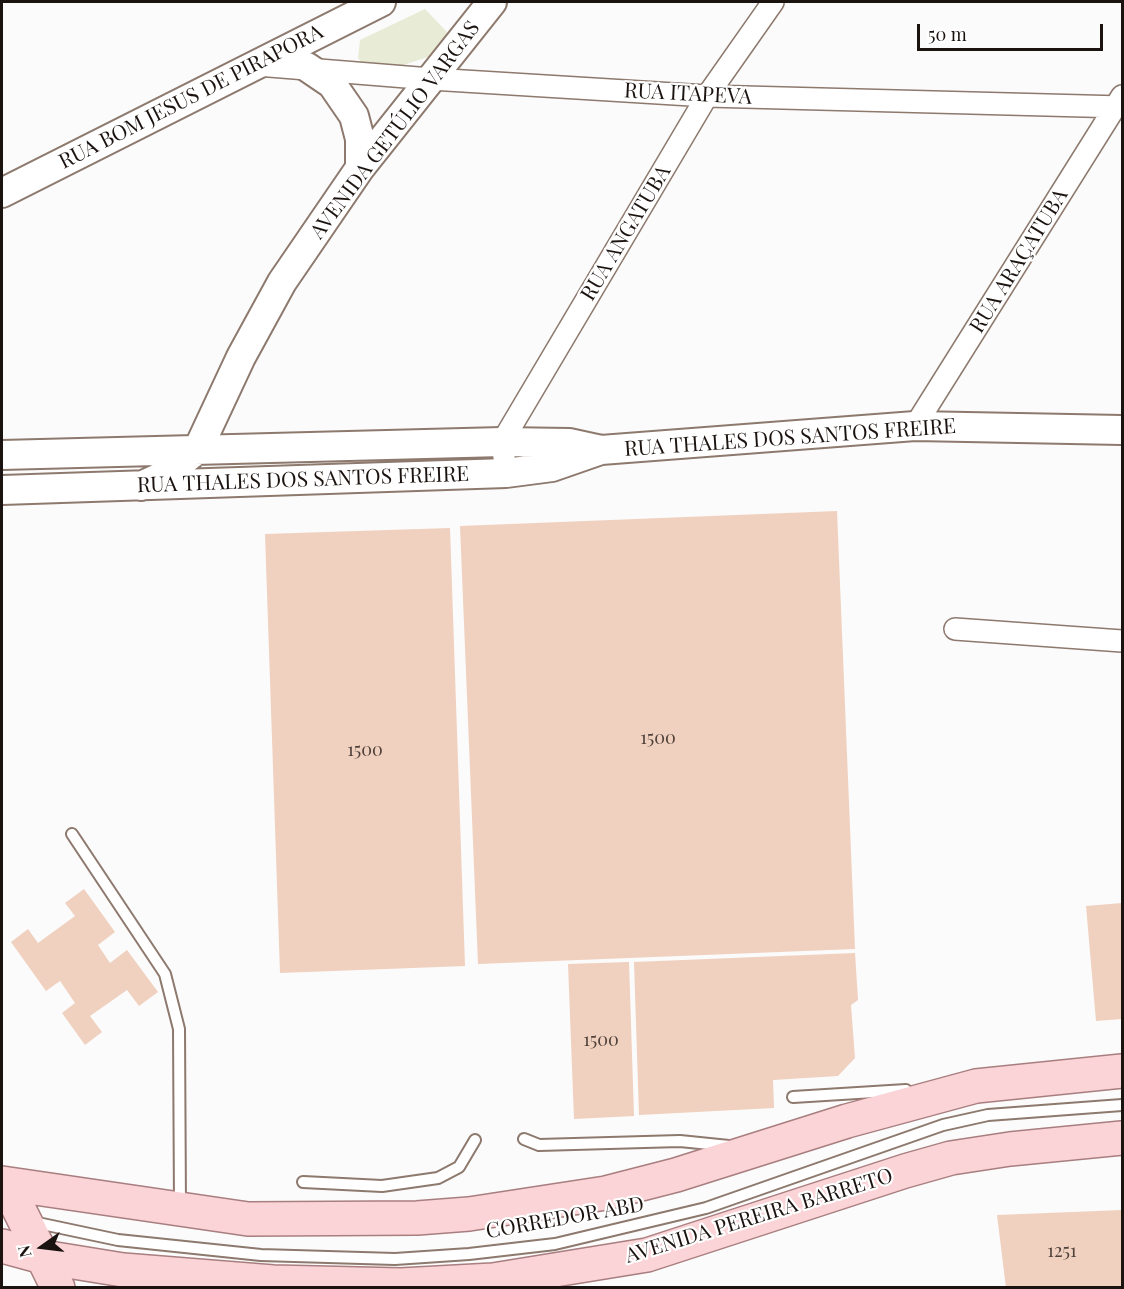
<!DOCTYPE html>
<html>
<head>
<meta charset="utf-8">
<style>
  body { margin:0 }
  #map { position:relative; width:1124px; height:1289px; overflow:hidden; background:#fbfbfb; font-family:"Playfair Display",serif }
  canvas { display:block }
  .frame { position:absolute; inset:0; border:3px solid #1b130f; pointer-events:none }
  .north { position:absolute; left:12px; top:1217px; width:60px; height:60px; -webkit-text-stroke:4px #fff; paint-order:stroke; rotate:256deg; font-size:16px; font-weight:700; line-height:24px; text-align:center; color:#1b130f }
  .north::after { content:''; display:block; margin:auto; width:21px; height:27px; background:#1b130f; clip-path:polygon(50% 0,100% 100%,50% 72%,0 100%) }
  .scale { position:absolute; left:917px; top:24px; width:186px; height:27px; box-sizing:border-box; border:3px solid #1b130f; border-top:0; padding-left:8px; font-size:18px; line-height:21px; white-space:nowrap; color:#1b130f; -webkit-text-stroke:4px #fff; paint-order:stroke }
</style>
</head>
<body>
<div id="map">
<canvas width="1124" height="1289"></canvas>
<div class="frame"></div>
<div class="north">N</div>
<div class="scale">50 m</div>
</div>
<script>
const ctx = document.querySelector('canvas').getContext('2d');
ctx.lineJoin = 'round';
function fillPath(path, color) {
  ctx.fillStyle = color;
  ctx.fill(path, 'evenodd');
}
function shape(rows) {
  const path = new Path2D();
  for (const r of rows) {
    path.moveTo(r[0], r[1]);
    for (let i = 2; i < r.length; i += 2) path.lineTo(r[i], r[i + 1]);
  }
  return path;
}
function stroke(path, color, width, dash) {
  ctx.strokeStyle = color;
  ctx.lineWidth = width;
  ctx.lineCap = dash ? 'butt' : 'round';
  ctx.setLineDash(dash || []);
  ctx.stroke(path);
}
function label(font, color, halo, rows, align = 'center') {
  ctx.font = font + ' "Playfair Display",serif';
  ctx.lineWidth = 4.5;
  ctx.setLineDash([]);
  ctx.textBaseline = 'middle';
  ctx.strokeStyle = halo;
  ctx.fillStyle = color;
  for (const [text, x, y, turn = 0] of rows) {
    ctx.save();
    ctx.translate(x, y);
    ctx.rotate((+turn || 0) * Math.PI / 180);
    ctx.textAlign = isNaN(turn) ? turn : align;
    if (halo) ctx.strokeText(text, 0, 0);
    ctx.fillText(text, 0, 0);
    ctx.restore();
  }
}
const green = shape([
  [425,9,447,32,442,46,431,56,397,67,363,64,358,58,360,40]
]);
const building = shape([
  [837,511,855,949,478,964,460,526],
  [450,528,465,966,280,973,265,534],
  [84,889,115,932,98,945,110,963,127,950,158,992,139,1006,127,990,90,1016,102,1032,85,1045,62,1013,75,1003,60,981,46,991,11,942,28,929,38,943,75,916,65,903],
  [1122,903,1122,1019,1096,1021,1086,906],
  [855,953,858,1000,851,1005,855,1058,838,1076,773,1080,774,1108,639,1115,634,962],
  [629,962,634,1116,574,1119,568,964],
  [1122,1210,1122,1288,1006,1288,997,1215]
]);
const lane = shape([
  [72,834,165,974,179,1029,180,1207],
  [793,1097,906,1090],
  [524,1139,539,1145,680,1141,729,1146],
  [303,1182,382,1186,438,1178,459,1167,475,1140],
  [33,1222,118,1240,261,1255,395,1259,469,1254,555,1244,706,1208,943,1125,988,1115,1122,1105]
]);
const street = shape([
  [257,65,431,79,707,96,1122,107],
  [915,426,1122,96],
  [506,473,502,442,707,96,773,2],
  [955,629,1122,641]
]);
const secondary = shape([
  [307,67,332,84,354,116,360,139,360,168],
  [2,193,381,2],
  [2,455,502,442,569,443,601,450,915,426,1122,430],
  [141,486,165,475,198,449,241,357,282,282,360,168,492,2],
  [2,490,506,473,552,467,601,450]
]);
const primary = shape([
  [2,1183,248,1219,417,1218,469,1214,606,1193,676,1175,847,1121,976,1086,1122,1071],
  [7,1185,58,1288],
  [2,1246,43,1257,123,1270,273,1282,401,1285,493,1280,647,1255,905,1171,951,1158,1010,1149,1122,1138]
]);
const numberNames = [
  ["1500",658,738],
  ["1500",365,750],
  ["1500",601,1040],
  ["1251",1062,1251]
];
const streetNames = [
  ["RUA ITAPEVA",688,94,3],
  ["RUA BOM JESUS DE PIRAPORA",191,97,-27],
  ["AVENIDA GETÚLIO VARGAS",395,130,-53],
  ["RUA ANGATUBA",626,233,-59],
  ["RUA ARAÇATUBA",1019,261,-58],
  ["RUA THALES DOS SANTOS FREIRE",790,438,-4],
  ["RUA THALES DOS SANTOS FREIRE",303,480,-2],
  ["AVENIDA PEREIRA BARRETO",759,1216,-17],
  ["CORREDOR ABD",565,1218,-10]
];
fillPath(green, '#e8ebd6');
fillPath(building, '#f0d0be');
stroke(lane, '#8d796d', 14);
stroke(street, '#8d796d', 24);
stroke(secondary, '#8d796d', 32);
stroke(primary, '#a97e7f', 36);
stroke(lane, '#fff', 10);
stroke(street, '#fff', 21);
stroke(secondary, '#fff', 28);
stroke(primary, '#fad4d7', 33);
label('18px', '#50423b', null, numberNames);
label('21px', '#1b130f', '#fff', streetNames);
</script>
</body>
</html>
